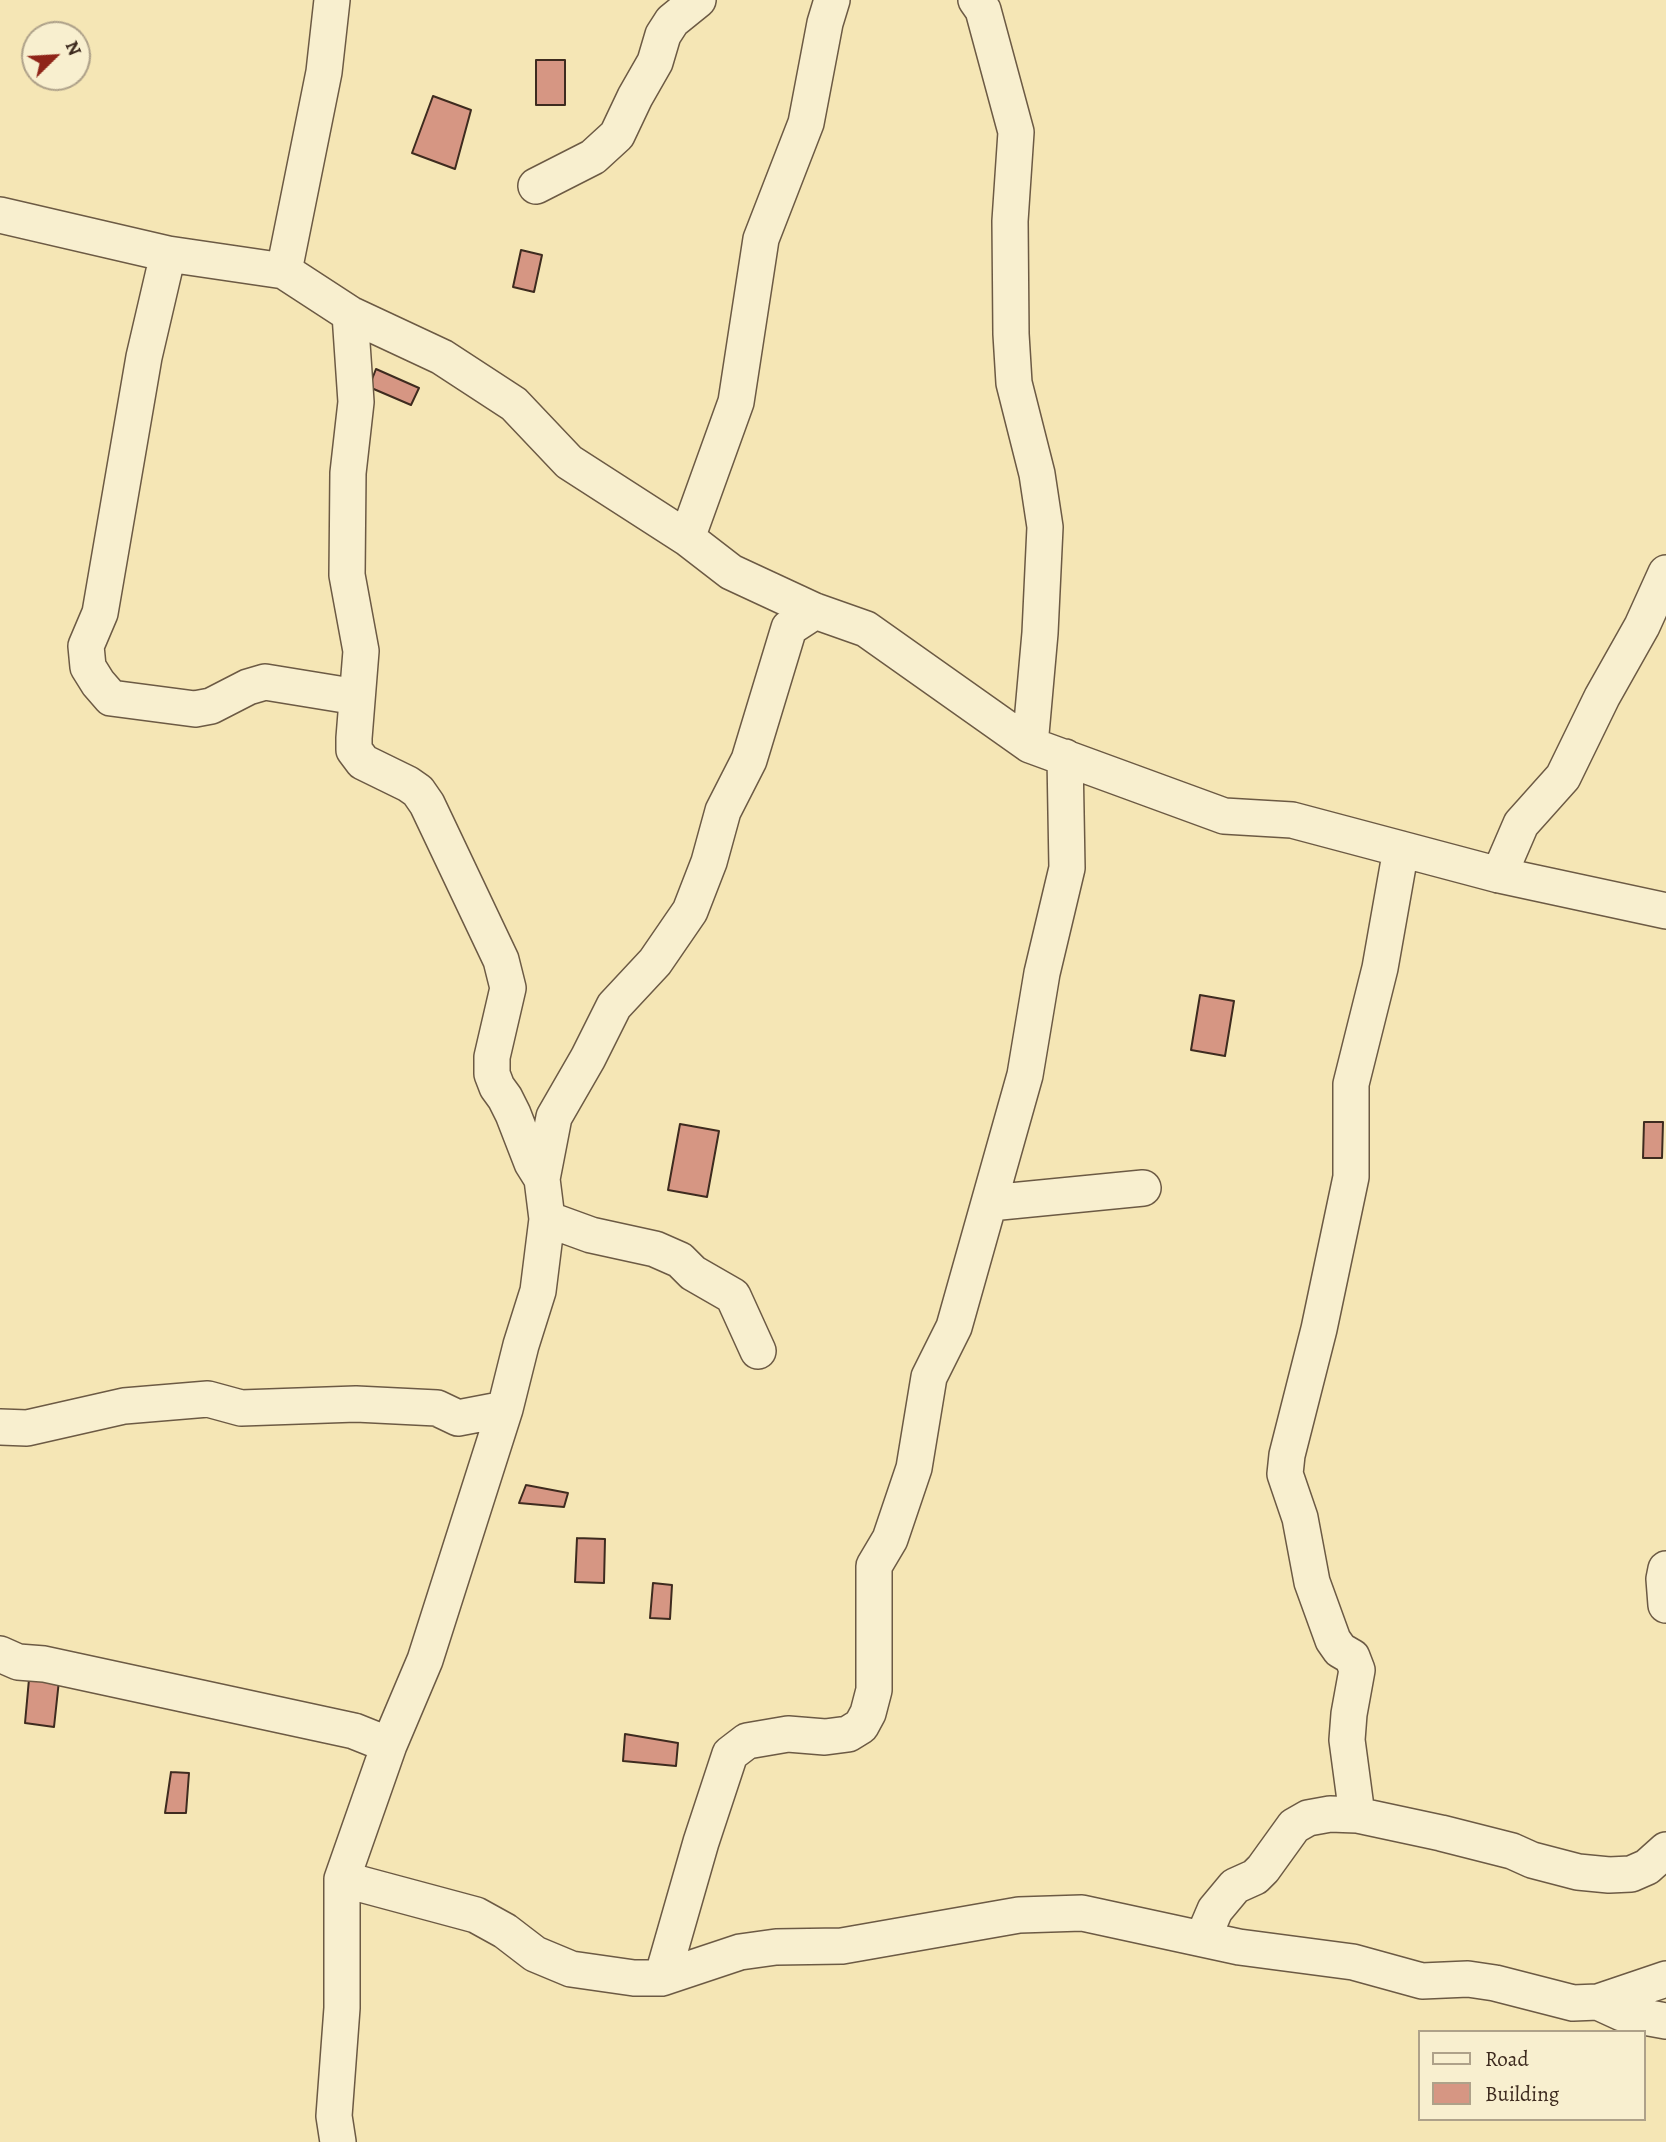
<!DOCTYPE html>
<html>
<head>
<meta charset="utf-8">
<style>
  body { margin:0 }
  #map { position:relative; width:1666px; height:2142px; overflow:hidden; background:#f5e6b5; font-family:Alegreya,serif }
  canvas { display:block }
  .legend { position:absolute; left:1418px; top:2030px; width:228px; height:91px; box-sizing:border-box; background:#f8efcf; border:2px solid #aea189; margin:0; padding:9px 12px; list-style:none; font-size:21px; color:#3e2b1f }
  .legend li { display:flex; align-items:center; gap:14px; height:35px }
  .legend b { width:35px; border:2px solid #aea189 }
  .north { position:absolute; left:21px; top:21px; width:70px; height:70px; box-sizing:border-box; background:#f8efcf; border:2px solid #aea189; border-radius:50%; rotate:66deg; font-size:19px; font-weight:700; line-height:28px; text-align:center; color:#3e2b1f }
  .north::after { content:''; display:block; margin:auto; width:24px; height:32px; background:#8f2418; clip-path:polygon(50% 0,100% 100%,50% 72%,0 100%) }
</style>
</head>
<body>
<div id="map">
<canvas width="1666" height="2142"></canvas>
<ul class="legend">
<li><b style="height:9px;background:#f8efcf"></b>Road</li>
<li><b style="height:19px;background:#d69683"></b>Building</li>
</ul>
<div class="north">N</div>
</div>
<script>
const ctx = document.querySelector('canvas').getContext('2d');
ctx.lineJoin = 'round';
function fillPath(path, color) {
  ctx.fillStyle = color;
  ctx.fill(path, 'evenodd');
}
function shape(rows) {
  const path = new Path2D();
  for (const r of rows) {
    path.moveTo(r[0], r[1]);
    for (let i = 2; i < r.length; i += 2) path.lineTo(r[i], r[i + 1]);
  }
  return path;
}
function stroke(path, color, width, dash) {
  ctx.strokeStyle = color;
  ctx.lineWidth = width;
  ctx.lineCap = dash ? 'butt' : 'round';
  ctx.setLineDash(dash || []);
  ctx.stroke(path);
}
const building = shape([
  [536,60,565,60,565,105,536,105,536,60],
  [433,96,471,110,455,169,412,153,433,96],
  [521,250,542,255,534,292,513,287,521,250],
  [376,369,419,388,411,405,369,387,376,369],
  [1200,995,1234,1001,1225,1056,1191,1050,1200,995],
  [1644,1122,1663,1122,1662,1158,1643,1158,1644,1122],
  [680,1124,719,1131,707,1197,668,1190,680,1124],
  [526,1485,568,1493,564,1507,519,1503,526,1485],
  [577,1538,605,1539,604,1583,575,1582,577,1538],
  [653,1583,672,1585,670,1619,650,1618,653,1583],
  [30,1668,60,1671,54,1727,25,1723,30,1668],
  [625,1734,678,1743,676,1766,623,1761,625,1734],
  [171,1772,189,1773,186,1813,165,1813,171,1772]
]);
const street = shape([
  [976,0,983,10,1016,132,1010,221,1011,334,1014,383,1037,474,1045,527,1040,633,1030,745],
  [536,186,593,157,617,135,635,97,655,62,663,35,672,21,698,0],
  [0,215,168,254,284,271,350,314,442,357,514,404,569,462,687,538,731,572,815,611,866,629,1030,745,1224,816,1292,820,1499,875,1666,911],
  [168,254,144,357,100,613,86,646,88,667,98,683,111,698,195,709,211,706,248,687,265,682,357,697],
  [284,271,324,72,332,0],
  [350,314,356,402,348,473,347,575,361,651,354,738,354,750,363,762,408,784,418,791,427,804,501,960,508,988,492,1057,492,1074,497,1087,505,1098,513,1114,532,1163,542,1179],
  [687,538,736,402,761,239,806,123,825,23,832,0],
  [1499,875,1521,824,1563,777,1602,697,1642,626,1666,573],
  [990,1203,1143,1188],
  [547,1219,591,1235,655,1249,680,1260,693,1273,733,1296,758,1351],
  [0,1427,27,1428,124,1406,208,1399,241,1408,356,1404,437,1408,458,1418,505,1409],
  [1666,1569,1664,1579,1666,1605],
  [0,1654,18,1662,44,1664,354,1731,389,1745],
  [1357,1815,1347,1740,1349,1714,1357,1670,1352,1657,1340,1650,1333,1640,1312,1582,1300,1518,1285,1474,1287,1455,1319,1329,1351,1177,1351,1084,1380,968,1401,849],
  [342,1879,476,1915,505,1931,535,1954,571,1969,634,1978,662,1978,740,1952,776,1947,842,1946,1019,1915,1082,1913,1239,1947,1353,1962,1422,1981,1468,1979,1495,1983,1573,2003,1598,2002,1666,1979],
  [1203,1938,1215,1910,1235,1886,1255,1877,1263,1869,1294,1826,1308,1818,1330,1814,1357,1815,1441,1833,1512,1851,1532,1860,1578,1872,1609,1875,1631,1874,1647,1867,1666,1850],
  [662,1978,701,1842,730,1754,747,1741,788,1734,825,1737,848,1734,861,1726,868,1713,874,1690,874,1566,890,1539,914,1468,929,1377,954,1327,1025,1075,1042,973,1067,868,1065,757],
  [1598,2002,1622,2013,1666,2021],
  [338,2142,334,2116,342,2008,342,1879,389,1745,425,1660,505,1409,521,1345,538,1291,547,1219,542,1179,554,1117,588,1058,614,1006,655,962,690,911,709,862,723,811,749,760,789,628,815,611]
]);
fillPath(building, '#d69683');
stroke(building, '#3e2b1f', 2);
stroke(street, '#6c5a44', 38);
stroke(street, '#f8efcf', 35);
</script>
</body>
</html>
